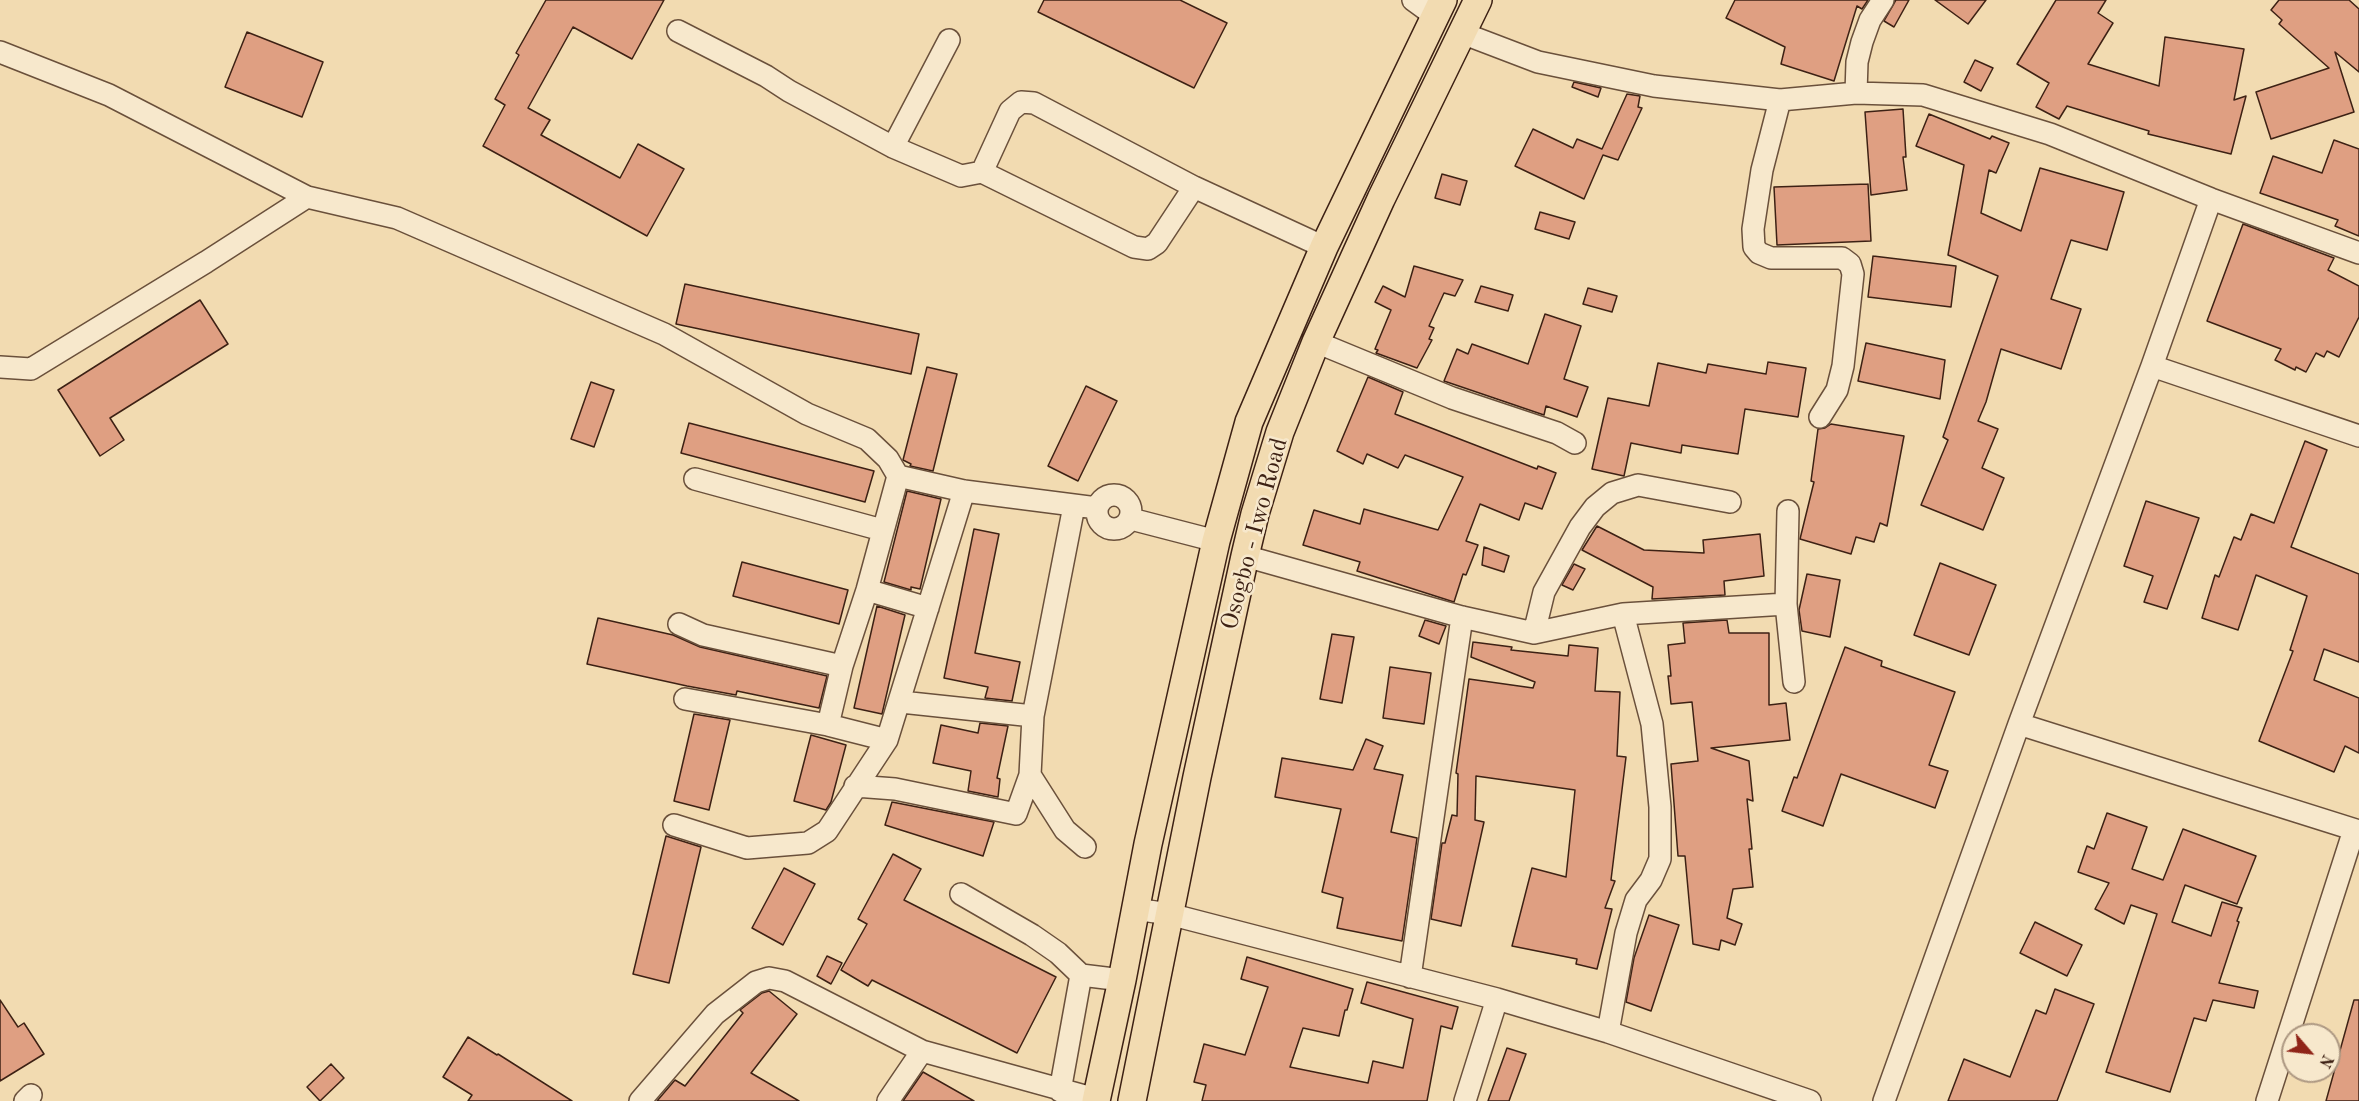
<!DOCTYPE html>
<html>
<head>
<meta charset="utf-8">
<style>
  body { margin:0 }
  #map { position:relative; width:2359px; height:1101px; overflow:hidden; background:#f2dbb1; font-family:"Old Standard TT",serif }
  canvas { display:block }
  .north { position:absolute; left:2281px; top:1023px; width:60px; height:60px; box-sizing:border-box; background:#f7e8cc; border:2px solid #ad9882; border-radius:50%; rotate:118deg; font-size:16px; font-weight:700; line-height:24px; text-align:center; color:#3d2114 }
  .north::after { content:''; display:block; margin:auto; width:21px; height:27px; background:#8f2418; clip-path:polygon(50% 0,100% 100%,50% 72%,0 100%) }
</style>
</head>
<body>
<div id="map">
<canvas width="2359" height="1101"></canvas>
<div class="north">N</div>
</div>
<script>
const ctx = document.querySelector('canvas').getContext('2d');
ctx.lineJoin = 'round';
function fillPath(path, color) {
  ctx.fillStyle = color;
  ctx.fill(path, 'evenodd');
}
function shape(rows) {
  const path = new Path2D();
  for (const r of rows) {
    if (r.length === 3) {
      path.moveTo(r[0] + r[2], r[1]);
      path.arc(r[0], r[1], r[2], 0, 2 * Math.PI);
      continue;
    }
    path.moveTo(r[0], r[1]);
    for (let i = 2; i < r.length; i += 2) path.lineTo(r[i], r[i + 1]);
  }
  return path;
}
function stroke(path, color, width, dash) {
  ctx.strokeStyle = color;
  ctx.lineWidth = width;
  ctx.lineCap = dash ? 'butt' : 'round';
  ctx.setLineDash(dash || []);
  ctx.stroke(path);
}
function label(font, color, halo, rows, align = 'center') {
  ctx.font = font + ' "Old Standard TT",serif';
  ctx.lineWidth = 5;
  ctx.setLineDash([]);
  ctx.textBaseline = 'middle';
  ctx.strokeStyle = halo;
  ctx.fillStyle = color;
  for (const [text, x, y, turn = 0] of rows) {
    ctx.save();
    ctx.translate(x, y);
    ctx.rotate((+turn || 0) * Math.PI / 180);
    ctx.textAlign = isNaN(turn) ? turn : align;
    if (halo) ctx.strokeText(text, 0, 0);
    ctx.fillText(text, 0, 0);
    ctx.restore();
  }
}
const building = shape([
  [546,0,664,0,632,59,573,27,528,108,550,120,541,135,620,178,638,144,684,169,647,236,483,146,505,105,495,99,519,55,516,53,546,0],
  [1044,0,1180,0,1227,23,1194,88,1038,12,1044,0],
  [1735,0,1868,0,1862,9,1857,6,1834,81,1781,64,1785,47,1726,18,1735,0],
  [1896,0,1909,0,1894,27,1884,21,1896,0],
  [1935,0,1986,0,1968,24,1935,0],
  [2056,0,2106,0,2098,13,2113,23,2088,64,2159,86,2165,37,2244,49,2234,100,2246,96,2231,154,2148,134,2149,131,2067,106,2059,119,2036,107,2049,83,2017,64,2056,0],
  [2279,0,2349,0,2359,9,2359,72,2335,52,2354,112,2271,139,2256,92,2329,68,2279,24,2282,20,2271,10,2279,0],
  [247,32,323,62,302,117,225,87,247,32],
  [1975,60,1993,68,1981,91,1964,82,1975,60],
  [1574,82,1601,88,1598,97,1572,87,1574,82],
  [1627,94,1640,96,1638,107,1642,108,1618,160,1603,155,1584,199,1515,166,1533,129,1573,148,1577,139,1602,149,1627,94],
  [1903,109,1906,157,1903,157,1907,190,1871,195,1865,112,1903,109],
  [1929,114,1990,139,1992,136,2009,143,1996,173,1989,170,1981,213,2021,231,2040,168,2124,192,2107,250,2071,240,2051,299,2081,309,2061,369,2001,349,1986,402,1978,421,1998,429,1982,468,2004,478,1983,530,1921,505,1948,440,1943,437,1998,276,1948,255,1964,165,1916,146,1929,114],
  [2334,140,2359,149,2359,236,2335,226,2338,220,2260,193,2273,156,2322,173,2334,140],
  [1442,174,1467,181,1460,205,1435,198,1442,174],
  [1868,184,1871,241,1777,245,1774,187,1868,184],
  [1540,212,1575,222,1569,239,1535,229,1540,212],
  [2243,224,2334,258,2328,270,2359,286,2359,317,2339,357,2327,351,2324,357,2316,353,2306,372,2296,367,2295,370,2275,360,2281,349,2207,321,2243,224],
  [1873,256,1956,266,1951,307,1868,297,1873,256],
  [1414,266,1463,280,1455,296,1444,293,1429,326,1434,328,1429,339,1432,340,1417,368,1376,353,1378,350,1375,349,1391,310,1375,302,1383,286,1405,297,1414,266],
  [685,284,919,334,911,374,676,324,685,284],
  [1481,286,1513,295,1508,311,1475,302,1481,286],
  [1588,288,1617,296,1612,312,1583,304,1588,288],
  [200,300,228,344,110,418,124,440,100,456,58,390,200,300],
  [1545,314,1581,326,1564,379,1588,387,1577,417,1546,406,1544,415,1444,381,1457,349,1468,354,1472,344,1528,364,1545,314],
  [1866,343,1945,360,1940,399,1858,381,1866,343],
  [1768,362,1806,368,1798,417,1745,409,1738,454,1682,445,1681,453,1631,443,1624,476,1592,469,1608,398,1649,406,1658,363,1706,373,1708,364,1766,374,1768,362],
  [927,367,957,374,933,471,910,466,911,464,903,460,927,367],
  [1368,377,1403,392,1395,414,1537,469,1538,466,1556,473,1542,509,1525,503,1519,520,1480,504,1466,541,1478,545,1466,575,1463,574,1454,602,1357,571,1360,562,1303,545,1314,510,1360,524,1364,509,1438,530,1463,477,1405,455,1398,468,1367,454,1363,464,1337,451,1368,377],
  [591,382,614,390,594,447,571,439,591,382],
  [1086,386,1117,401,1078,481,1048,466,1086,386],
  [689,423,874,471,865,502,681,453,689,423],
  [1831,424,1904,436,1887,526,1880,523,1874,542,1856,537,1851,554,1800,539,1814,482,1811,481,1818,429,1825,428,1831,424],
  [2305,441,2327,450,2291,547,2359,574,2359,662,2324,649,2314,680,2359,698,2359,753,2345,746,2334,772,2259,741,2293,651,2290,650,2307,596,2256,575,2238,630,2202,618,2215,575,2219,577,2234,537,2241,540,2251,514,2274,523,2305,441],
  [907,491,941,499,920,589,911,587,911,590,884,582,907,491],
  [2146,501,2199,518,2167,609,2144,602,2153,576,2124,566,2146,501],
  [1597,526,1644,550,1704,553,1703,540,1760,534,1764,576,1724,581,1725,595,1652,599,1653,587,1582,550,1597,526],
  [974,529,999,534,975,653,1020,662,1012,701,985,698,988,687,944,678,974,529],
  [1484,547,1509,556,1504,572,1482,565,1484,547],
  [742,562,848,590,839,624,733,596,742,562],
  [1940,563,1996,585,1969,655,1914,635,1940,563],
  [1574,564,1585,569,1573,590,1562,585,1574,564],
  [1807,574,1840,580,1830,637,1802,631,1799,610,1807,574],
  [877,606,905,615,882,714,854,708,877,606],
  [598,618,673,635,700,647,827,676,819,708,737,691,736,695,687,686,587,664,598,618],
  [1425,620,1446,626,1439,644,1419,636,1425,620],
  [1727,620,1729,633,1769,633,1769,705,1786,703,1790,740,1711,748,1749,761,1753,801,1747,799,1752,849,1749,849,1753,887,1733,889,1727,918,1742,924,1735,945,1721,940,1719,950,1693,944,1685,856,1678,856,1671,764,1698,761,1692,702,1671,704,1668,676,1671,676,1668,645,1685,643,1683,623,1727,620],
  [1332,634,1354,637,1342,703,1320,699,1332,634],
  [1473,642,1512,647,1511,650,1568,656,1569,645,1598,648,1595,691,1620,692,1617,756,1626,757,1611,880,1615,881,1605,908,1612,909,1597,969,1576,964,1577,959,1512,946,1532,868,1566,877,1575,790,1476,776,1475,820,1484,822,1461,926,1431,919,1442,843,1445,843,1452,815,1457,816,1458,774,1456,773,1469,679,1533,688,1535,682,1471,657,1473,642],
  [1845,647,1882,661,1881,666,1955,692,1929,765,1948,771,1935,808,1841,774,1823,826,1782,811,1794,777,1797,778,1845,647],
  [1390,667,1431,673,1424,724,1383,718,1390,667],
  [694,714,730,720,709,810,674,801,694,714],
  [980,723,1008,726,997,778,1000,779,998,797,968,791,971,771,933,763,941,725,978,733,980,723],
  [811,735,846,745,831,802,826,810,794,801,811,735],
  [1366,739,1383,746,1374,769,1403,775,1391,832,1417,838,1402,941,1337,928,1343,898,1322,892,1341,809,1275,797,1282,758,1353,770,1366,739],
  [892,802,994,822,983,856,885,825,892,802],
  [2107,813,2147,827,2132,869,2163,880,2183,829,2256,856,2237,904,2185,885,2172,922,2211,936,2222,902,2242,908,2237,921,2239,922,2219,983,2258,991,2254,1008,2213,1000,2206,1021,2194,1018,2170,1092,2106,1072,2157,914,2131,905,2124,924,2095,909,2109,883,2078,872,2087,846,2094,849,2107,813],
  [666,836,701,847,669,983,633,974,666,836],
  [893,854,921,869,904,900,1056,977,1017,1053,872,980,868,986,841,970,867,924,858,919,893,854],
  [784,868,815,884,783,945,752,928,784,868],
  [1649,915,1679,925,1651,1011,1626,1002,1634,958,1649,915],
  [2035,922,2082,945,2067,976,2020,953,2035,922],
  [827,956,842,963,831,984,817,976,827,956],
  [1247,957,1353,989,1347,1010,1345,1010,1339,1036,1303,1028,1290,1067,1368,1083,1373,1061,1403,1068,1413,1019,1361,1003,1367,982,1458,1007,1452,1029,1441,1026,1427,1101,1202,1101,1206,1085,1194,1082,1204,1044,1245,1055,1268,987,1241,979,1247,957],
  [2055,989,2094,1004,2057,1101,1948,1101,1964,1059,2010,1077,2036,1010,2046,1014,2055,989],
  [769,991,797,1014,751,1073,799,1101,657,1101,675,1080,685,1086,743,1013,740,1010,762,993,769,991],
  [0,1000,18,1027,24,1023,44,1054,0,1081,0,1000],
  [2354,1000,2359,1000,2359,1101,2326,1101,2354,1000],
  [468,1037,497,1055,498,1054,572,1101,468,1101,472,1095,443,1077,468,1037],
  [1507,1048,1526,1054,1509,1101,1488,1101,1507,1048],
  [331,1064,344,1078,320,1101,307,1087,331,1064],
  [923,1072,974,1101,903,1101,923,1072]
]);
const minor = shape([
  [1413,0,1435,16],
  [678,31,766,76,789,91,893,147,961,176,982,172],
  [1462,33,1538,62,1654,86,1780,100,1856,93,1923,95,2050,134,2211,199,2359,253],
  [0,52,109,95,307,197,397,218,664,334,807,414,867,439,888,459,898,476,867,590,842,666,828,725],
  [1856,93,1857,62,1862,42,1870,20,1883,0],
  [1780,100,1762,170,1753,229,1754,247,1759,253,1771,258,1842,258,1850,264,1853,274,1843,366,1837,390,1820,417],
  [893,147,949,40],
  [1194,187,1157,243,1148,249,1134,247,982,172,1010,111,1021,102,1034,103,1194,187,1324,247],
  [1316,342,1452,398,1557,433,1575,443],
  [2152,366,2359,436],
  [0,367,31,369,206,262,307,197],
  [898,476,964,491,1097,508],
  [695,479,882,530],
  [1114,512,17],
  [1788,511,1786,604,1794,682],
  [1131,519,1216,541],
  [1245,556,1462,617,1534,633,1623,614,1786,604],
  [867,590,928,608],
  [679,624,703,635,842,666],
  [1534,633,1544,592,1580,527,1595,507,1612,493,1638,485,1730,502],
  [685,699,828,725,887,740],
  [901,702,1033,716],
  [2019,724,2359,831],
  [1030,775,1065,830,1085,847],
  [855,786,895,789,1016,814,1030,775,1033,716,1074,506],
  [674,825,747,848,808,843,827,831,887,740,964,491],
  [961,894,1032,935,1058,953,1081,975,1122,980],
  [1135,909,1169,914,1497,999,1608,1032,1810,1101],
  [1410,977,1462,617],
  [1608,1032,1626,933,1636,900,1651,880,1660,859,1660,807,1652,724,1623,614],
  [1060,1091,1081,975],
  [25,1101,31,1095],
  [640,1101,715,1014,756,982,769,978,785,981,922,1051,1096,1099],
  [888,1101,922,1051],
  [1465,1101,1497,999],
  [1884,1101,2019,724,2152,366,2211,199],
  [2267,1101,2354,830]
]);
const major = shape([
  [1096,1101,1122,980,1148,844,1216,541,1249,422,1324,247,1443,0],
  [1132,1101,1197,777,1245,556,1255,514,1280,432,1316,342,1381,199,1478,0]
]);
const streetNames = [
  ["Osogbo - Iwo Road",1255,534,-75]
];
fillPath(building, '#df9f82');
stroke(building, '#3d2114', 1.5);
stroke(minor, '#6a503b', 24);
stroke(major, '#3d2114', 30);
stroke(minor, '#f7e8cc', 21);
stroke(major, '#f2dbb1', 27);
label('24px', '#3d2114', '#f7e8cc', streetNames);
</script>
</body>
</html>
